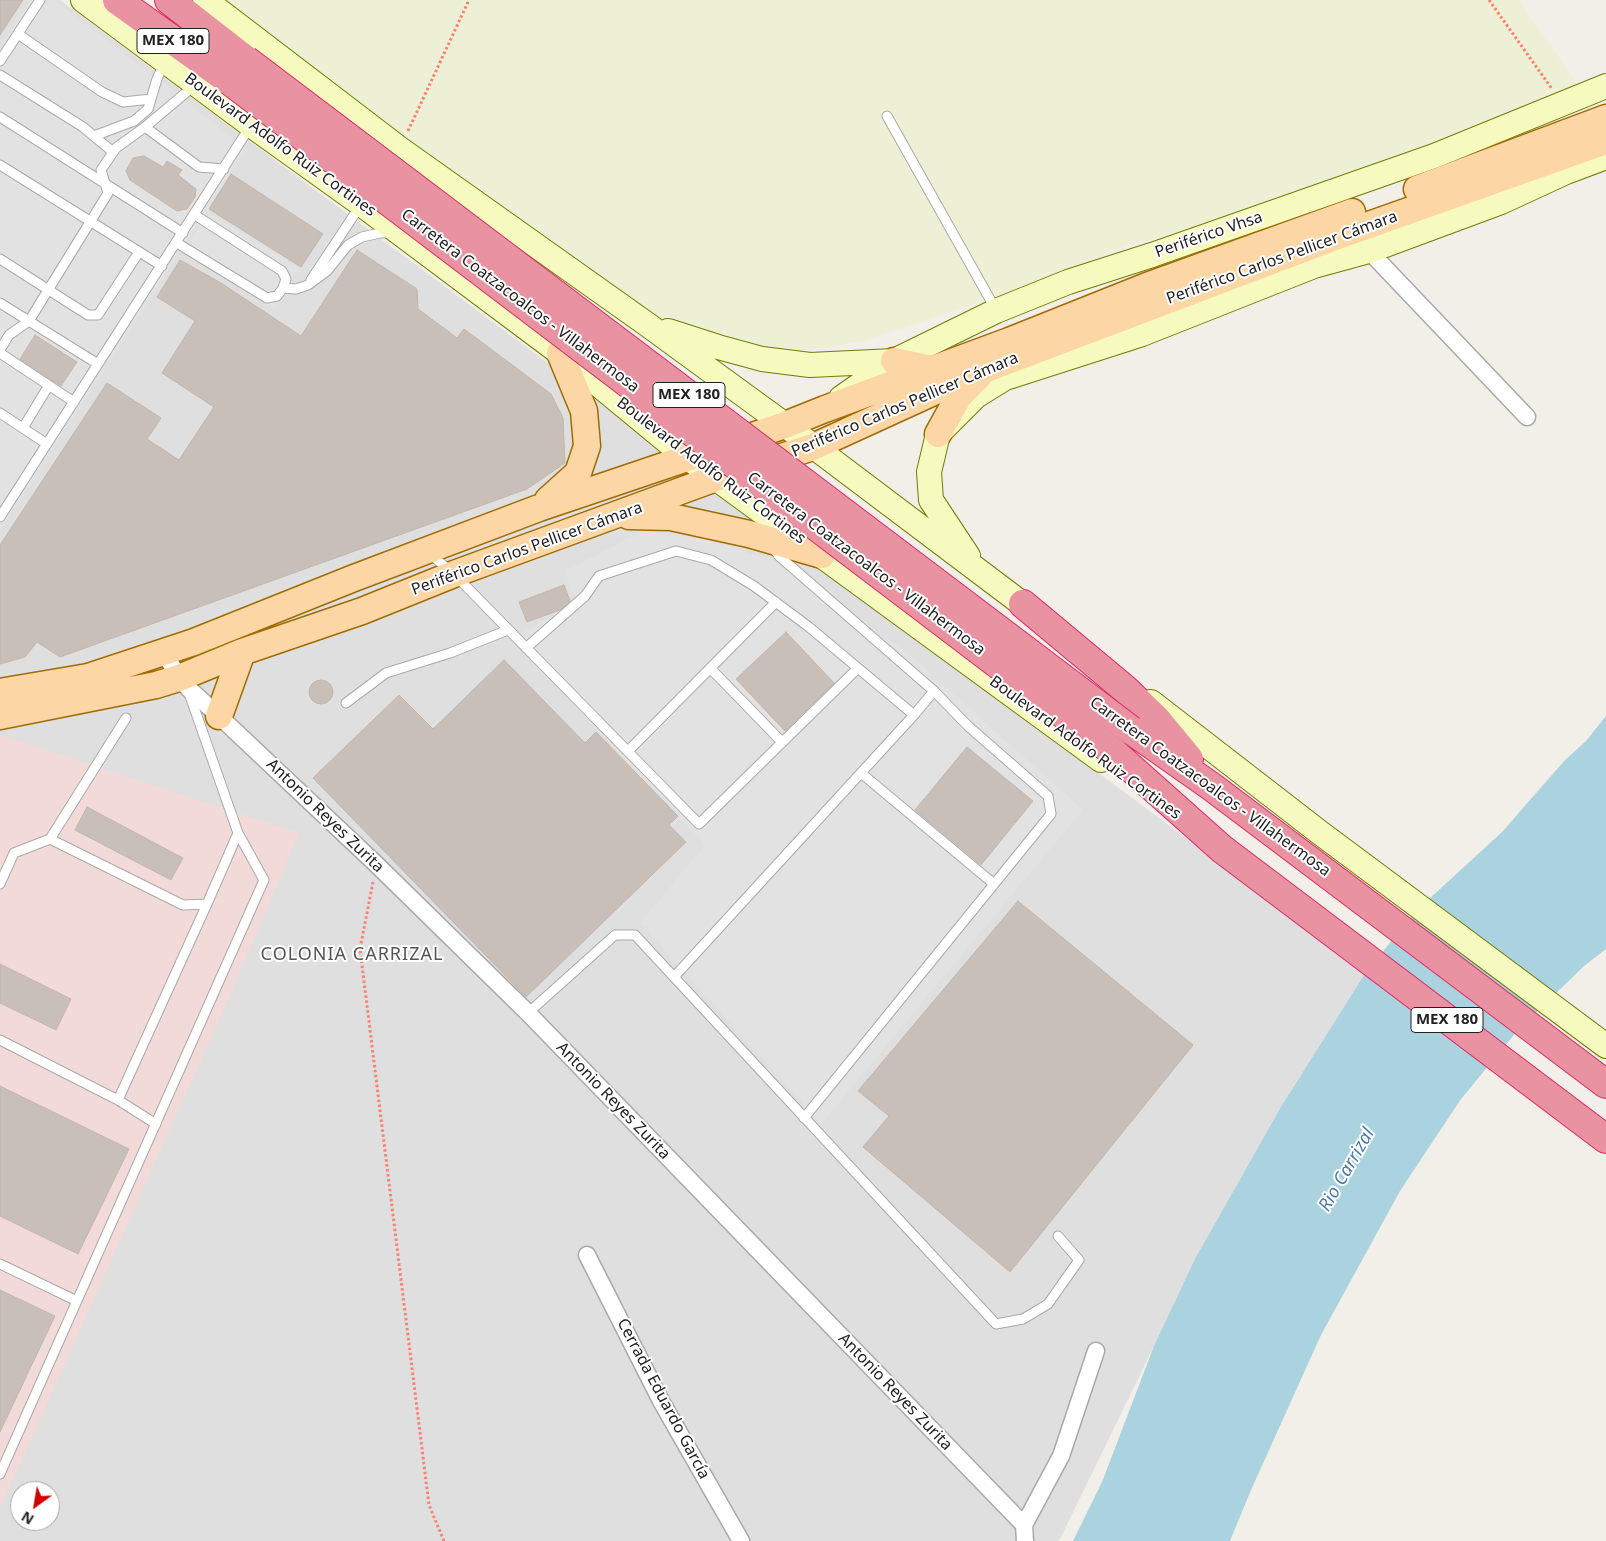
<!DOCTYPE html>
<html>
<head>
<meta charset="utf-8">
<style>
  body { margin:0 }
  #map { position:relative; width:1606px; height:1541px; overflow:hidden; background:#f2efe9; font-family:"Noto Sans",sans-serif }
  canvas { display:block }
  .north { position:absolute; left:10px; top:1481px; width:50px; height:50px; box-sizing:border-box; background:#fff; border:1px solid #a7a7a7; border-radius:50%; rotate:212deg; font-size:14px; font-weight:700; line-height:20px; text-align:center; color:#222 }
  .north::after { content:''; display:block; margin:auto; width:18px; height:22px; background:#d40000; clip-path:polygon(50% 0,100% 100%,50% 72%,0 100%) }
</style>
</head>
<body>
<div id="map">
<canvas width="1606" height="1541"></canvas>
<div class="north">N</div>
</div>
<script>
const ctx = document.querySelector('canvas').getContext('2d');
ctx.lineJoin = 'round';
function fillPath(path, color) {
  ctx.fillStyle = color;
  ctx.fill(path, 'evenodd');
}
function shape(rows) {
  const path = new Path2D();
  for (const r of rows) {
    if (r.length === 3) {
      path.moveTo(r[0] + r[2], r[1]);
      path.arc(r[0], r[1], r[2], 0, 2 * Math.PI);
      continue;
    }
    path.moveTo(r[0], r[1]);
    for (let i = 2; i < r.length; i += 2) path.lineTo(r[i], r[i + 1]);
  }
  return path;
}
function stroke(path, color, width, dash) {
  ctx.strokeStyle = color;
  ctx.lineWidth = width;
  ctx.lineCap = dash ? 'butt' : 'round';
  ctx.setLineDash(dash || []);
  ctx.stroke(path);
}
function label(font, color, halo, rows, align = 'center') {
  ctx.font = font + ' "Noto Sans",sans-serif';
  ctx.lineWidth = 4;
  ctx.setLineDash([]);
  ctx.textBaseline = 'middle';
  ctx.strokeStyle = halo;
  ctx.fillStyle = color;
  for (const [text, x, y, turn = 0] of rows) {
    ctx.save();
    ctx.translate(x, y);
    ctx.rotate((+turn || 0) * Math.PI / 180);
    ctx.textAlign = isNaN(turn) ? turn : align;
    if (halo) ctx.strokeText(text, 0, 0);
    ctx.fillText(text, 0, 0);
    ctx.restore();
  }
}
const residential = shape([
  [0,0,60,0,1366,972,1154,1346,1059,1541,0,1541],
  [20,1491,50,1491,50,1521,20,1521]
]);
const commercial = shape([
  [0,735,299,833,227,1002,0,1508]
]);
const farmland = shape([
  [214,0,1519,0,1582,91,1273,205,1124,247,1020,289,860,342,762,357,718,345,607,293]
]);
const parking = shape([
  [30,0,54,0,174,91,246,150,0,532,0,46],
  [208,212,299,268,274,309,183,253],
  [645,530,710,540,790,567,910,655,1083,810,821,1124,640,923,705,845,511,639,574,604,565,571]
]);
const water = shape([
  [1606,716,1606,949,1584,966,1518,1030,1461,1099,1400,1191,1321,1335,1251,1490,1230,1541,1073,1541,1102,1482,1154,1346,1195,1259,1281,1107,1366,972,1416,911,1502,832,1565,760,1586,741]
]);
const building = shape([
  [0,0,23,0,0,35,0,0],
  [144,156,163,167,167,161,182,170,178,175,196,189,195,197,187,209,177,211,130,180,126,171,133,158,144,156],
  [231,174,323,234,301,267,209,209,231,174],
  [357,250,417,289,418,309,457,338,464,329,551,394,563,418,565,463,527,489,60,657,37,642,25,657,0,664,0,545,107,383,161,418,147,439,179,460,214,407,162,373,195,321,157,297,180,260,221,283,301,336,357,250],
  [35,335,77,362,61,386,20,359,35,335],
  [564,585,570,601,560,610,527,622,519,602,564,585],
  [786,632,834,683,785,731,736,679,786,632],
  [504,660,585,743,596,732,678,816,669,825,686,842,526,997,313,778,399,695,433,729,504,660],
  [321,692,12],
  [967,747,1033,801,981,865,915,810,967,747],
  [87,807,183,858,171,880,75,830,87,807],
  [1018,901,1193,1045,1010,1272,863,1147,889,1116,858,1091,1018,901],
  [0,964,71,999,56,1030,0,1003,0,964],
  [0,1086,129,1149,78,1254,0,1216,0,1086],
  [0,1290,55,1316,0,1432,0,1290]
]);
const path = shape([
  [1489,0,1552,89],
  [408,131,469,0],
  [373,882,360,949,429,1505,444,1541]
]);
const lane = shape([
  [18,34,102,92,123,102,151,99],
  [0,61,40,0],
  [0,75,83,127,113,152],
  [887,116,996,310],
  [0,117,183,233],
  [145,127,199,167,224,169],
  [94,136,134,121,148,109,157,79,165,61],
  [0,165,162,266],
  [177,243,267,298,277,296,283,288,286,279,282,271,195,215],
  [0,259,88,315,98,315,139,252],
  [311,280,360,206],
  [283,288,296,289,308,285,327,271,348,245,362,237,380,233,393,233],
  [0,303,98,364],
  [0,350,9,335,29,321,108,193,101,170,116,148,145,127,195,85],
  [0,353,74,402],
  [0,413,47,444],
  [23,428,49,385],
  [0,517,251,125],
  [773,548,779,556,934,691,968,726,1048,796,1051,814,804,1118],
  [430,554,454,574,699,824,858,668],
  [526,648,585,596,599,576,676,551,711,560,754,586,809,627,914,715],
  [710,668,782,742],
  [346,703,386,673,450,653,508,630],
  [628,751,776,602],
  [861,773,994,884],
  [50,839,183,905,207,904,238,833],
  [0,884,14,853,50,839,126,718],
  [674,977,914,715,934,691],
  [528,1013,615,935,635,935,996,1324,1023,1319,1048,1304,1079,1260,1058,1236],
  [0,1040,118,1100],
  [156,1124,118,1100,207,904],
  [0,1264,77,1301],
  [0,1474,264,880,238,833,189,693]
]);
const street = shape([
  [1369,251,1527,417],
  [164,652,179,678,188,688,219,716,376,864,528,1013,1024,1525,1025,1541],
  [587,1255,661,1401,741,1541],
  [1024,1525,1061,1456,1096,1351]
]);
const secondary = shape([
  [83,0,251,125,361,204,560,353,680,452,1101,760],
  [205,0,400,149,648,325,785,425,1037,615],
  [668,331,718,347,762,359,810,365,894,361],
  [841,398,894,361,996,311,1068,282,1152,255,1434,156,1606,86],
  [968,556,931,500,929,472,938,434,976,396,1005,378,1142,334,1314,266,1369,251,1501,202,1566,172,1606,157],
  [1151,702,1319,832,1606,1046]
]);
const primary = shape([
  [1417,189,1606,118],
  [894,361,932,369],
  [938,434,959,396,979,376],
  [548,500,578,473,587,446,584,411,560,353],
  [629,516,671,517,749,534,822,555],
  [0,692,88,677,194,642,354,578,539,508,785,425,825,409,1009,341,1147,286,1352,212],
  [0,716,156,685,179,678,242,652,362,611,454,574,716,478,813,447,973,374,1335,237,1606,141],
  [219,716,242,652]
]);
const highway = shape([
  [117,0,230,81],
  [169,0,246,60],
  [1023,604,1125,689,1156,719,1189,759],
  [1131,730,1212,787,1606,1084],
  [1112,751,1222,849,1606,1139]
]);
const highwayBridge = shape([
  [246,60,1131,730],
  [230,81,1112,751]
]);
const shields = [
  [173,41,72],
  [689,395,72],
  [1447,1020,72]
];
const shieldNames = [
  ["MEX 180",173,41],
  ["MEX 180",689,395],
  ["MEX 180",1447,1020]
];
const streetNames = [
  ["Boulevard Adolfo Ruiz Cortines",280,145,36],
  ["Periférico Vhsa",1209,235,-19],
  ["Periférico Carlos Pellicer Cámara",1282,258,-20],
  ["Carretera Coatzacoalcos - Villahermosa",520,301,37],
  ["Periférico Carlos Pellicer Cámara",905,405,-23],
  ["Boulevard Adolfo Ruiz Cortines",711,471,37],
  ["Periférico Carlos Pellicer Cámara",527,549,-20],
  ["Carretera Coatzacoalcos - Villahermosa",866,564,37],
  ["Boulevard Adolfo Ruiz Cortines",1085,748,36],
  ["Carretera Coatzacoalcos - Villahermosa",1210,787,36],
  ["Antonio Reyes Zurita",325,816,44],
  ["Antonio Reyes Zurita",613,1101,46],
  ["Antonio Reyes Zurita",895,1392,46],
  ["Cerrada Eduardo García",663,1399,62]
];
const neighbourhoodNames = [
  ["COLONIA CARRIZAL",352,955]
];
const waterNames = [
  ["Rio Carrizal",1347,1170,-60]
];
fillPath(residential, '#e0dfdf');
fillPath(commercial, '#f2dad9');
fillPath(farmland, '#eef0d5');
fillPath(parking, '#e2e2e2');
fillPath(water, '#aad3df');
fillPath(building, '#c7bfb8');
stroke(building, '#c4b6ab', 1);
stroke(lane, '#a9a9a9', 11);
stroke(street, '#a9a9a9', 19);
stroke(secondary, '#707d05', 26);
stroke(primary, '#a06b00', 29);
stroke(highway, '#dc2a67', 30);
stroke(path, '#fa8072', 3, [2.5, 2.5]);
stroke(lane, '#fff', 9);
stroke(street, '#fff', 16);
stroke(secondary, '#f7fabf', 24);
stroke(primary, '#fcd6a4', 26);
stroke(highway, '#e892a2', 28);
stroke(highwayBridge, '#dc2a67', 30, []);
stroke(highwayBridge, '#e892a2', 28);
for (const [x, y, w] of shields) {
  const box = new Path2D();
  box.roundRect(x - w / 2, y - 12.5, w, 25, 4);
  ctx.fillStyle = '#fff';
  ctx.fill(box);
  stroke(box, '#222', 1);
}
label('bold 15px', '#222', null, shieldNames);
label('16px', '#222', '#fff', streetNames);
ctx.letterSpacing = '1px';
label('18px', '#555', '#fff', neighbourhoodNames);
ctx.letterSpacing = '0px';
label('italic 18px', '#4a7aab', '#fff', waterNames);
</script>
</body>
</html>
